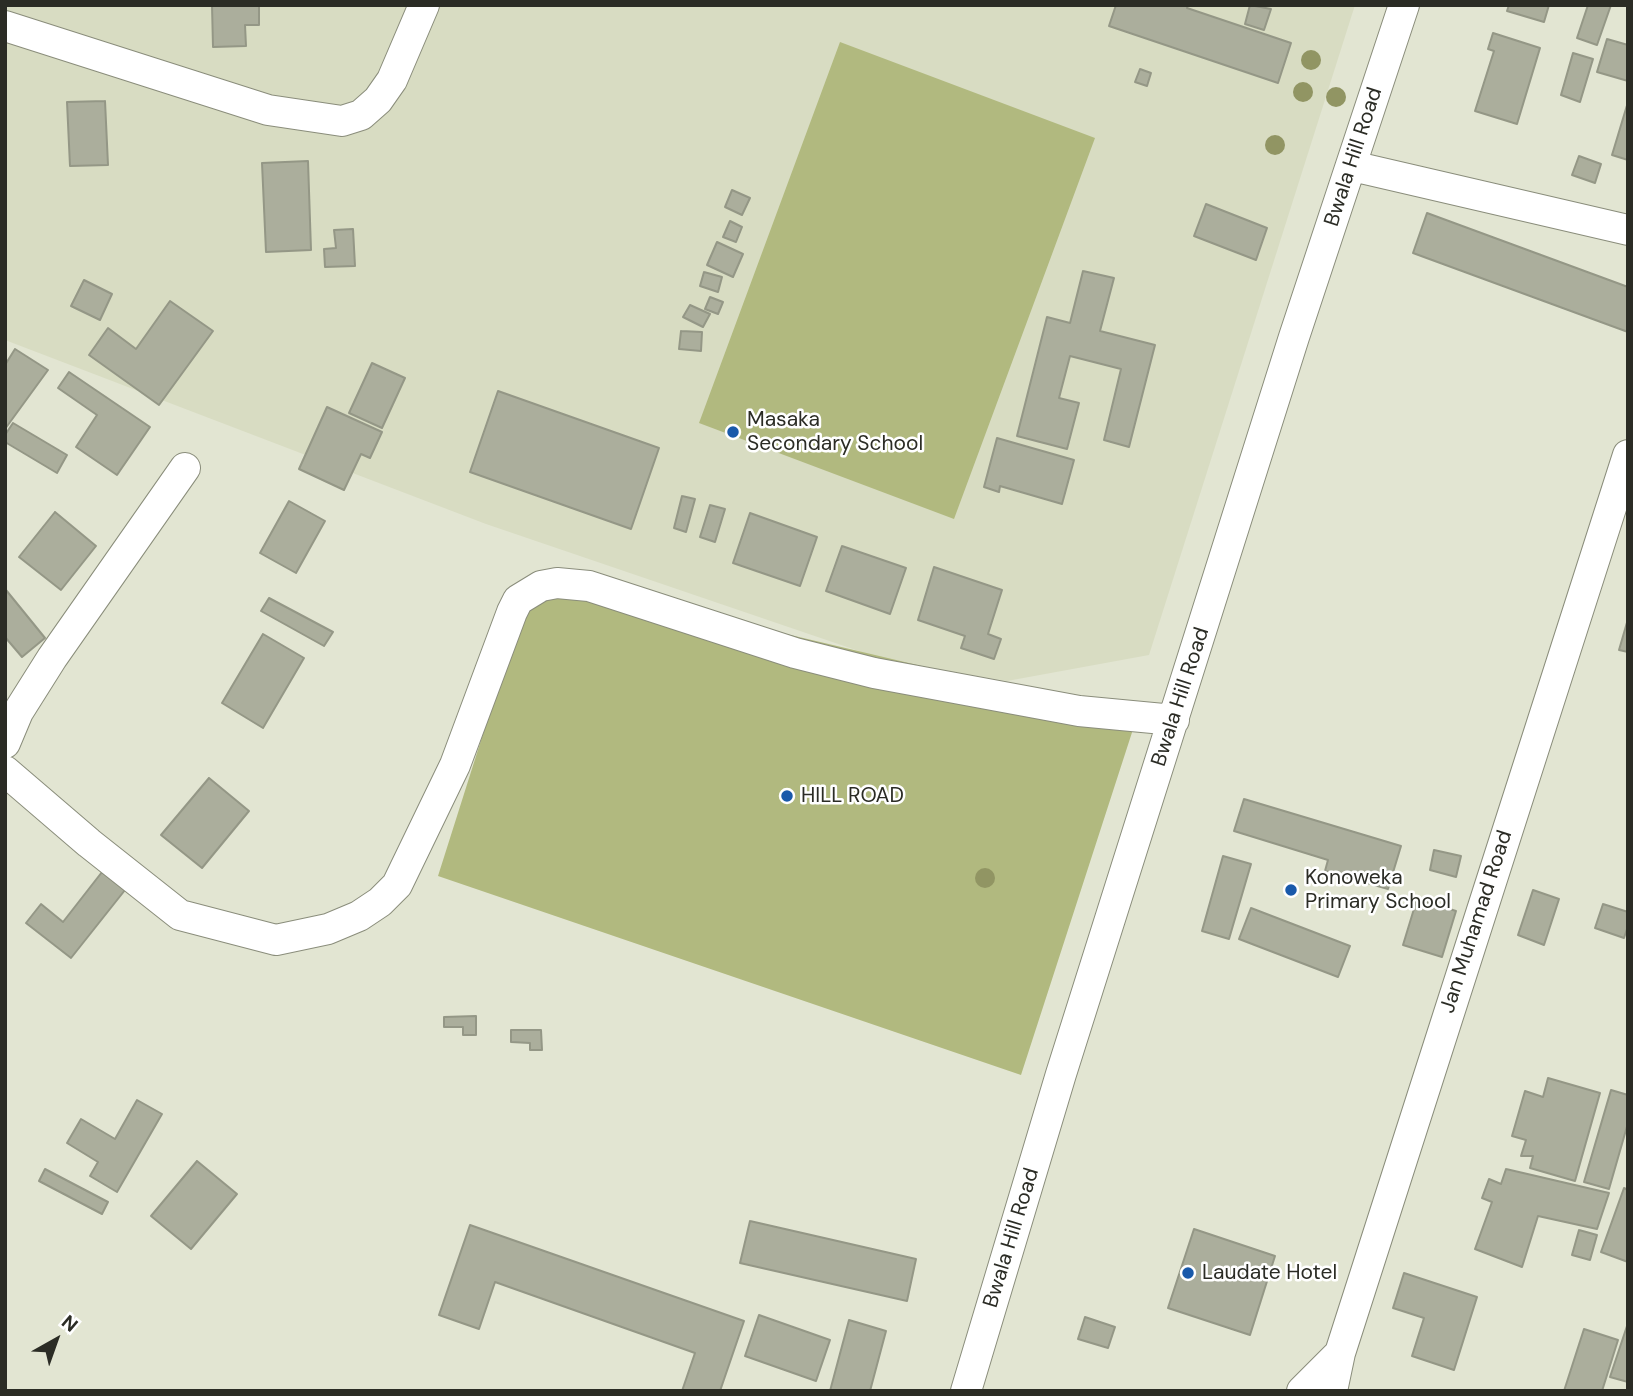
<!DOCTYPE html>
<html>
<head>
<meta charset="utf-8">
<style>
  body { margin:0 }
  #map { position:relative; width:1633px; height:1396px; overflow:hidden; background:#e2e5d2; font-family:"DM Sans",sans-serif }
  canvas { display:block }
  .frame { position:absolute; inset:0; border:7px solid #2b2c25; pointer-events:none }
  .north { position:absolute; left:21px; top:1305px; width:70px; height:70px; -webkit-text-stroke:5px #fff; paint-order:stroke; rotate:40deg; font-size:19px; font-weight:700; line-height:28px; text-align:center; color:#2b2c25 }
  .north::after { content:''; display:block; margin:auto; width:24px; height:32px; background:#2b2c25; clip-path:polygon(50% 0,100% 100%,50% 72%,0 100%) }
</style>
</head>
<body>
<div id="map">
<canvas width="1633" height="1396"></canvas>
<div class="frame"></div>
<div class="north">N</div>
</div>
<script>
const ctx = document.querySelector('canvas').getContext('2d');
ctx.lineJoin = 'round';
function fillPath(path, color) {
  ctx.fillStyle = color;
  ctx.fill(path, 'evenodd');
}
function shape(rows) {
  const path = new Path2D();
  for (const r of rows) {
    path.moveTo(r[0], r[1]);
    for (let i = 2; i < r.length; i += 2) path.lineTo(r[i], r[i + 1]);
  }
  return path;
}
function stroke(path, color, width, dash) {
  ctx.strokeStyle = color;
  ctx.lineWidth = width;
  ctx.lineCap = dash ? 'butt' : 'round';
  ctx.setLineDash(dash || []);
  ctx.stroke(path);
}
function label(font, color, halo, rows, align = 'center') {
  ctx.font = font + ' "DM Sans",sans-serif';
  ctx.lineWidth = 5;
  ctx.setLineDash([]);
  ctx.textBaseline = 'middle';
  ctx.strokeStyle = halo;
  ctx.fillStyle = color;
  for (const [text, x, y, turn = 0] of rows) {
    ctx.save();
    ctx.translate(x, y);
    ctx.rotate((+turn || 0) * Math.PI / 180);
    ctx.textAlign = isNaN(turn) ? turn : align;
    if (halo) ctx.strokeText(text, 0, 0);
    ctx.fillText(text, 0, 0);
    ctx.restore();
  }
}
const built = shape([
  [5,5,1355,5,1149,655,1007,681,894,663,486,524,5,340]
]);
const green = shape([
  [840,42,1095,138,954,519,699,423],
  [575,584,1137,717,1021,1075,438,876,528,592]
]);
const building = shape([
  [212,5,259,5,259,25,245,25,246,46,213,47,212,5],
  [1116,5,1188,5,1187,8,1291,43,1278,83,1109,26,1116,5],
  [1250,5,1271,9,1264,30,1245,24,1250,5],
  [1509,5,1549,5,1544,22,1507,11,1509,5],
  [1588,5,1611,5,1597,45,1577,38,1588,5],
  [1493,33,1540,48,1517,124,1475,111,1494,51,1488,49,1493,33],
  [1607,39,1628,45,1628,81,1597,72,1607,39],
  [1573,53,1593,59,1580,102,1561,95,1573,53],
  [1140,69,1151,73,1147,86,1135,82,1140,69],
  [105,101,108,165,70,166,67,102,105,101],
  [1628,102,1628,160,1612,155,1628,102],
  [1579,156,1601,164,1595,183,1572,175,1579,156],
  [308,161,311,250,266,252,262,163,308,161],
  [732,190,750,198,742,215,725,207,732,190],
  [1206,204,1267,228,1256,260,1194,236,1206,204],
  [1427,213,1628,287,1628,332,1413,253,1427,213],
  [730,221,742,227,736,242,723,237,730,221],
  [353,229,355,266,325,267,324,249,336,248,334,230,353,229],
  [717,242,743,254,733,277,707,265,717,242],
  [1083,271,1114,278,1100,331,1155,345,1129,447,1104,440,1121,369,1070,356,1059,398,1079,403,1067,449,1017,436,1047,317,1070,323,1083,271],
  [704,272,722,277,718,292,700,286,704,272],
  [84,280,112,294,100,320,71,306,84,280],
  [710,297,723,302,718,314,705,309,710,297],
  [170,301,213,331,159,405,89,355,108,328,136,349,170,301],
  [690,305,710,314,703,327,683,317,690,305],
  [681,331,702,332,701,351,679,349,681,331],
  [15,349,48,370,5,429,5,365,15,349],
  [372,363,405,378,382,428,349,413,372,363],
  [69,372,150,427,117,475,76,447,97,415,58,388,69,372],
  [498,391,659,448,631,529,470,472,498,391],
  [327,407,382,432,370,458,361,454,344,490,299,469,327,407],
  [13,423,67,455,57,473,5,442,5,435,13,423],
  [997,438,1074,460,1062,504,1000,486,999,492,984,487,997,438],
  [682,496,695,499,686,532,674,528,682,496],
  [289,501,325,521,296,573,260,553,289,501],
  [710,505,725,509,715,542,700,537,710,505],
  [55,512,96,546,61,590,19,557,55,512],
  [750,513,817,537,800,586,733,563,750,513],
  [842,546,906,568,890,614,826,591,842,546],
  [934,567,1002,590,988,634,1001,639,994,659,961,648,965,636,918,620,934,567],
  [6,590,45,638,22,657,5,637,6,590],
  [269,598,333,632,324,646,261,611,269,598],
  [1628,619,1628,652,1619,650,1628,619],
  [263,634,304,658,263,728,222,703,263,634],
  [209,778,249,811,202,868,161,835,209,778],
  [1244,799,1401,846,1388,889,1325,871,1328,860,1234,831,1244,799],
  [1434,850,1461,856,1456,877,1430,870,1434,850],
  [1223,856,1251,864,1229,939,1202,931,1223,856],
  [102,872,125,890,71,958,26,923,41,904,63,922,102,872],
  [1533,890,1559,899,1544,945,1518,935,1533,890],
  [1417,899,1456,911,1442,957,1403,945,1417,899],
  [1603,904,1628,912,1628,926,1624,938,1595,928,1603,904],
  [1251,908,1350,946,1338,977,1239,939,1251,908],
  [476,1016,476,1035,463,1035,463,1027,444,1027,444,1017,476,1016],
  [511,1030,541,1030,542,1050,530,1050,530,1043,511,1042,511,1030],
  [1548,1078,1600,1093,1575,1181,1530,1168,1533,1156,1521,1156,1526,1140,1512,1136,1525,1091,1543,1097,1548,1078],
  [1611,1090,1628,1095,1628,1123,1609,1189,1584,1182,1611,1090],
  [137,1100,162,1114,117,1192,90,1176,98,1162,67,1143,81,1119,115,1139,137,1100],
  [197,1161,237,1194,191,1249,151,1216,197,1161],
  [45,1169,108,1202,102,1214,39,1181,45,1169],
  [1506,1169,1609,1193,1597,1229,1538,1216,1522,1267,1475,1249,1492,1202,1482,1198,1489,1179,1501,1184,1506,1169],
  [1624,1188,1628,1190,1628,1262,1601,1252,1624,1188],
  [750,1221,916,1259,907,1301,740,1263,750,1221],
  [470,1225,744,1321,720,1391,682,1391,695,1353,495,1282,479,1329,439,1315,470,1225],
  [1194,1229,1275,1256,1250,1335,1168,1308,1194,1229],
  [1579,1230,1597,1235,1590,1260,1572,1255,1579,1230],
  [1404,1273,1477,1297,1454,1370,1412,1356,1424,1318,1393,1308,1404,1273],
  [759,1315,830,1340,816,1381,745,1356,759,1315],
  [1085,1317,1115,1327,1108,1348,1078,1339,1085,1317],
  [849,1320,886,1331,870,1391,830,1391,849,1320],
  [1628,1323,1628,1382,1610,1377,1628,1323],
  [1584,1329,1618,1340,1602,1391,1564,1391,1584,1329]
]);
const minor = shape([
  [5,26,268,110,342,121,361,115,378,100,392,80,424,5],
  [1352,166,1628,230],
  [5,743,18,712,52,658,185,468],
  [5,771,89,843,180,915,276,940,328,929,359,916,380,902,397,885,455,765,512,612,518,600,541,586,557,583,589,586,795,653,874,673,1079,711,1174,720],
  [966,1391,1061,1074,1294,337,1404,5],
  [1302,1391,1340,1353],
  [1332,1391,1340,1353,1628,455]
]);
const trees = [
  [1311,60],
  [1303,92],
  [1336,97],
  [1275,145],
  [985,878]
];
const markers = [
  [733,432,7,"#1959aa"],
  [787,796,7,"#1959aa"],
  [1291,890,7,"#1959aa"],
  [1188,1273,7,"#1959aa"]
];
const streetNames = [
  ["Bwala Hill Road",1354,157,-72],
  ["Bwala Hill Road",1181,697,-72],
  ["Jan Muhamad Road",1477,922,-72],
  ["Bwala Hill Road",1012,1238,-73]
];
const poiNames = [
  ["Masaka",747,420],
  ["Secondary School",747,444],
  ["HILL ROAD",801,796],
  ["Konoweka",1305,878],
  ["Primary School",1305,902],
  ["Laudate Hotel",1202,1273]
];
fillPath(built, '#d8dcc2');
fillPath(green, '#b1b97f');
fillPath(building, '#abae9c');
stroke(building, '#949786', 2);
stroke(minor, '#8a8d7b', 32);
stroke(minor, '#fff', 30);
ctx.fillStyle = '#919563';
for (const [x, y] of trees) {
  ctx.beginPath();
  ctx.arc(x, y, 10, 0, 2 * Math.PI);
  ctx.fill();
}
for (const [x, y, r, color] of markers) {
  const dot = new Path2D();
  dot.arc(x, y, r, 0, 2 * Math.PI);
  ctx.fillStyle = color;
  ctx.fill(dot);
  stroke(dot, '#fff', 2.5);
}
label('21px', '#2b2c25', '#fff', streetNames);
label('21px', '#2b2c25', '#fff', poiNames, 'left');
</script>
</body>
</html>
